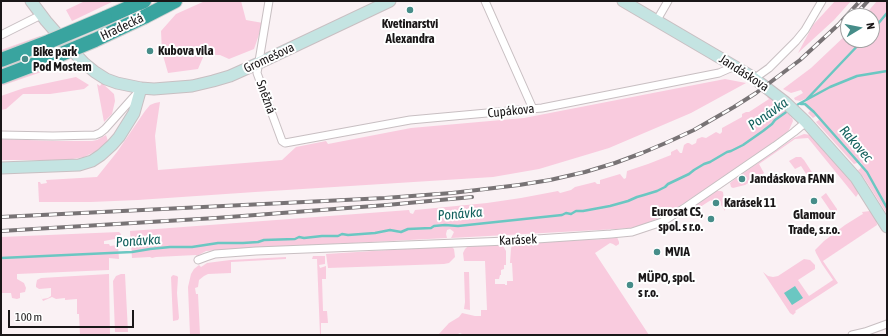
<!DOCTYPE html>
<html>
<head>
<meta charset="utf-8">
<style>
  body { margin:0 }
  #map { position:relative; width:888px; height:336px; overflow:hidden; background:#faf1f4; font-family:"Asap Condensed",sans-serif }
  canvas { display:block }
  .frame { position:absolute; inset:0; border:2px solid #1a1718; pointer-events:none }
  .north { position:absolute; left:840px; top:8px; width:40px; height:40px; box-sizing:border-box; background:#fff; border:1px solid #a3a2a3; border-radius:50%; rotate:80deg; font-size:11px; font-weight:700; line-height:16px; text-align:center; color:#1a1718 }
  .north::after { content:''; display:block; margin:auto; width:14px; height:18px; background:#468d89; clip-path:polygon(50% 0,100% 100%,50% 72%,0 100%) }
  .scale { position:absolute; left:8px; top:310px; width:126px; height:18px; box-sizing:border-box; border:2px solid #1a1718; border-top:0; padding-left:5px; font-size:12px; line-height:14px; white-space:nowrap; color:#1a1718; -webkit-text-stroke:3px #fff; paint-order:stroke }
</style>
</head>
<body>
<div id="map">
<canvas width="888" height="336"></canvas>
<div class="frame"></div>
<div class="north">N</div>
<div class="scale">100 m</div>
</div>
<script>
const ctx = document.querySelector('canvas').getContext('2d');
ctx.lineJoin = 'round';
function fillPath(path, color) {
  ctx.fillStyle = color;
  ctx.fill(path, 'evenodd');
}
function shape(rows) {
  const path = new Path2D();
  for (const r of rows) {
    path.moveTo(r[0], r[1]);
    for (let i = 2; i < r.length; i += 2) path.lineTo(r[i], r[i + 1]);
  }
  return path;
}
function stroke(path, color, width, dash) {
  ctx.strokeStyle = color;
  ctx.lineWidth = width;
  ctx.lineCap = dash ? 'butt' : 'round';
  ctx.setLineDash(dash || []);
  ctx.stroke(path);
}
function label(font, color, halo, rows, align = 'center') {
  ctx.font = font + ' "Asap Condensed",sans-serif';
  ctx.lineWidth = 4;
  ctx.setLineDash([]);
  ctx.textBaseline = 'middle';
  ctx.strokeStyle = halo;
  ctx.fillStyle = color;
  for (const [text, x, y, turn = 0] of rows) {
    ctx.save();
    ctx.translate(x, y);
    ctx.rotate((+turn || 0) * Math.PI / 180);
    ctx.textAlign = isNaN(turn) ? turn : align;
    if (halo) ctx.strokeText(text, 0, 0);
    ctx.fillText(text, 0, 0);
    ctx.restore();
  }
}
const green = shape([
  [85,1,114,1,72,21,66,10],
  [205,1,241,1,246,20,263,23,254,49,229,59,220,55,204,55,198,69,168,73,162,52,161,31,176,14],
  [835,1,851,1,834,20,798,53,813,25],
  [877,1,887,1,887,214,864,178,858,170,860,169,862,164,860,162,854,164,816,122,819,120,818,117,816,116,813,118,808,113,810,111,803,104,807,101,805,99,800,101,795,100,794,98,803,93,801,90,791,93,783,89,811,68,848,33,848,40,872,40,872,16,864,16],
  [40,36,53,68,1,86,1,50],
  [76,77,89,85,84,89,50,94,23,94,6,109,1,110,1,96,24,88],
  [725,79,746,83,691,113,609,148,539,169,493,177,255,192,138,200,91,202,39,202,38,182,40,182,41,184,47,183,46,180,97,177,117,152,145,111,150,105,155,103,160,102,155,136,158,170,282,160,296,147,326,141,328,144,411,128,524,118],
  [102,83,114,94,115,101,112,114,104,122,97,84,100,86],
  [769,96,780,105,779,106,790,115,791,118,792,117,793,121,789,130,784,135,776,142,666,215,642,225,630,228,617,229,451,238,454,232,450,229,447,230,446,234,447,238,220,250,206,251,197,256,196,255,156,257,152,258,150,257,132,258,130,231,409,210,410,213,413,214,415,210,487,203,521,198,558,191,560,193,571,190,575,187,595,182,597,184,600,184,600,180,620,174,624,179,626,178,627,171,648,164,671,155,671,152,677,149,680,153,682,153,684,145,687,143,689,143,692,145,696,143,697,139,702,137,706,138,716,132,720,134,722,132,722,128,742,117,742,114,746,112,749,112,769,99,767,97],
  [804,134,811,135,828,152,857,188,858,194,856,197,808,138,795,139,759,164,764,173,745,185,733,188,731,187,730,183,736,178,739,179,741,182,744,180,742,174,794,138],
  [106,135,108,141,96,151,84,157,67,160,1,160,1,139,54,141,92,141,97,140],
  [796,157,801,157,804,160,817,180,812,183,801,166,795,169,789,161],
  [715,191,721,191,723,192,725,211,717,199,713,202,711,200,697,209,698,212,697,215,694,214,694,209,696,204],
  [826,193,837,209,837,212,834,216,821,197],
  [870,211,872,211,876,217,877,225,823,261,838,283,795,311,796,312,793,315,790,313,763,272,768,276,773,277,778,276,804,259,810,260,815,265,815,269,798,280,809,296,833,280,822,264,816,253,815,250,824,241,845,225,861,215,863,214,862,212],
  [119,232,121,234,120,238,104,241,104,244,109,244,110,246,118,245,119,259,109,258,109,270,17,274,17,279,24,283,26,288,25,292,20,293,20,298,17,299,12,298,11,293,1,293,1,237],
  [617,237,619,242,619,244,616,246,613,244,610,243,595,253,649,335,461,335,462,334,460,333,456,335,438,335,449,323,459,317,462,313,475,316,481,316,481,310,487,310,485,261,464,261,463,253,465,249,468,246,502,244,506,251,506,265,504,265,504,269,501,270,501,275,500,275,499,279,495,279,495,284,505,284,505,285,507,285,507,281,513,281,512,263,510,263,511,248,514,243,605,239,606,238],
  [451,246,454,249,455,257,449,263,444,264,328,268,326,254],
  [313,256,325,256,325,264,319,265,320,268,326,266,326,279,322,279,323,311,327,311,328,323,321,323,321,335,320,335,317,259,312,259],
  [286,257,286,259,231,262,231,273,208,274,204,276,199,280,198,287,195,288,196,294,198,294,200,335,190,335,188,287,191,274,194,269,199,265,201,267,207,263,230,260],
  [464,272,469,272,470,310,464,309,465,302],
  [109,274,110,335,80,335,79,314,77,314,77,299,65,300,65,298,56,299,52,297,43,301,39,292,42,299,48,298,51,296,51,288,39,289,36,287,36,285,37,280,41,278],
  [121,274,125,274,128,332,115,332,113,281,116,276],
  [173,275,177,276,178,277,177,293,179,318,178,320,173,321,171,277]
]);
const water = shape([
  [795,286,803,298,792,305,784,293]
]);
const stream = shape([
  [872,31,887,13],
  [807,99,863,40],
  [801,104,805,104,814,112,867,172,887,208],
  [795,106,830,87,857,76,887,71],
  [1,258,132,252,150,249,170,247,192,247,218,243,243,243,258,242,264,240,295,239,299,237,304,238,322,236,338,236,342,234,348,235,375,233,390,230,401,232,408,229,431,228,434,226,445,225,458,226,562,215,566,213,571,214,576,211,583,211,610,206,628,201,637,197,644,195,657,191,665,187,668,184,689,174,694,170,704,164,710,162,727,152,731,151,743,145,763,131,772,124,775,120,789,110]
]);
const street = shape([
  [269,1,257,73,282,141,285,143,410,120,542,108,719,73,735,66],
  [485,1,533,109],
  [657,20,668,1],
  [1,35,41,15],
  [755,78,769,68,796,41,805,30,822,1],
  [1,135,53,136,95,135,100,133,105,129,138,92],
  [198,260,206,257,215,254,256,251,507,241,611,234,632,232,662,222,686,207,775,146,794,132,806,122],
  [852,335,865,332,887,324]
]);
const secondary = shape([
  [31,1,46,21,67,45,84,63,95,72,106,79,117,83,141,88,154,89,192,86,213,81,230,76,259,63,390,1],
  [623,1,751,76,785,102,806,122,856,178,887,227],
  [1,168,79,165,92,161,101,155,112,145,119,137,134,113,141,88]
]);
const highway = shape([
  [144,17,175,1],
  [105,18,144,1]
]);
const rail = shape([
  [857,13,868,1],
  [1,217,385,198,452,193,519,185,550,180,585,172,615,163,642,153,668,142,694,130,734,107,756,93,800,60,838,25,860,1],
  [1,231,216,218,387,205,472,197]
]);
const highwayBridge = shape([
  [1,60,48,42,105,18],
  [1,77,59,55,95,40,144,17]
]);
const markers = [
  [410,10,4,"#468d89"],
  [150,51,4,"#468d89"],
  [25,59,4,"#468d89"],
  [742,179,4,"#468d89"],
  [814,201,4,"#468d89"],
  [716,203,4,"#468d89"],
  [711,219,4,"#468d89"],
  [657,252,4,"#468d89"],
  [630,285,4,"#468d89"]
];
const poiNames = [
  ["Kvetinarstvi",410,24,"center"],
  ["Alexandra",410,39,"center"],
  ["Kubova vila",158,51],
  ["Bike park",33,52],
  ["Pod Mostem",33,67],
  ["Jandáskova FANN",750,179],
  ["Karásek 11",724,203],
  ["Eurosat CS,",703,212,"right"],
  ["spol. s r.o.",703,227,"right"],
  ["Glamour",814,215,"center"],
  ["Trade, s.r.o.",814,230,"center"],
  ["MVIA",665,252],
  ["MÜPO, spol.",638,278],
  ["s r.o.",638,293]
];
const streetNames = [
  ["Hradecká",122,27,-25],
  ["Gromešova",269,58,-25],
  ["Jandáskova",744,73,33],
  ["Sněžná",266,97,70],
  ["Cupákova",511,111,-6],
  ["Karásek",518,240,-3]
];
const waterNames = [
  ["Ponávka",768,114,-35],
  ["Rakovec",856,144,49],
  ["Ponávka",460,214,-5],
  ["Ponávka",138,241,-4]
];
fillPath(green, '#f9cbde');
fillPath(water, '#6bc7c2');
stroke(stream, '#6bc7c2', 2.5);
stroke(street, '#c8bfc2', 9);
stroke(secondary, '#c8bfc2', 13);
stroke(highway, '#d1d1d1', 16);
stroke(street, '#fff', 7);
stroke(secondary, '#c4e4e2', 11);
stroke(highway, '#39a49f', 14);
stroke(rail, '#787375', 4);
stroke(rail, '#fff', 2.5, [8]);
stroke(highwayBridge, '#d1d1d1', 16, []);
stroke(highwayBridge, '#39a49f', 14);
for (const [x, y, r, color] of markers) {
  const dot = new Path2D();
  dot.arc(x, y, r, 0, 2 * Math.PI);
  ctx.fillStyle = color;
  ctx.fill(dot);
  stroke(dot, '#fff', 1.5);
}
label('bold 13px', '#1a1718', '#fff', poiNames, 'left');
label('13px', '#1a1718', '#fff', streetNames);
label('italic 14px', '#12605d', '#fff', waterNames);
</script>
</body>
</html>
